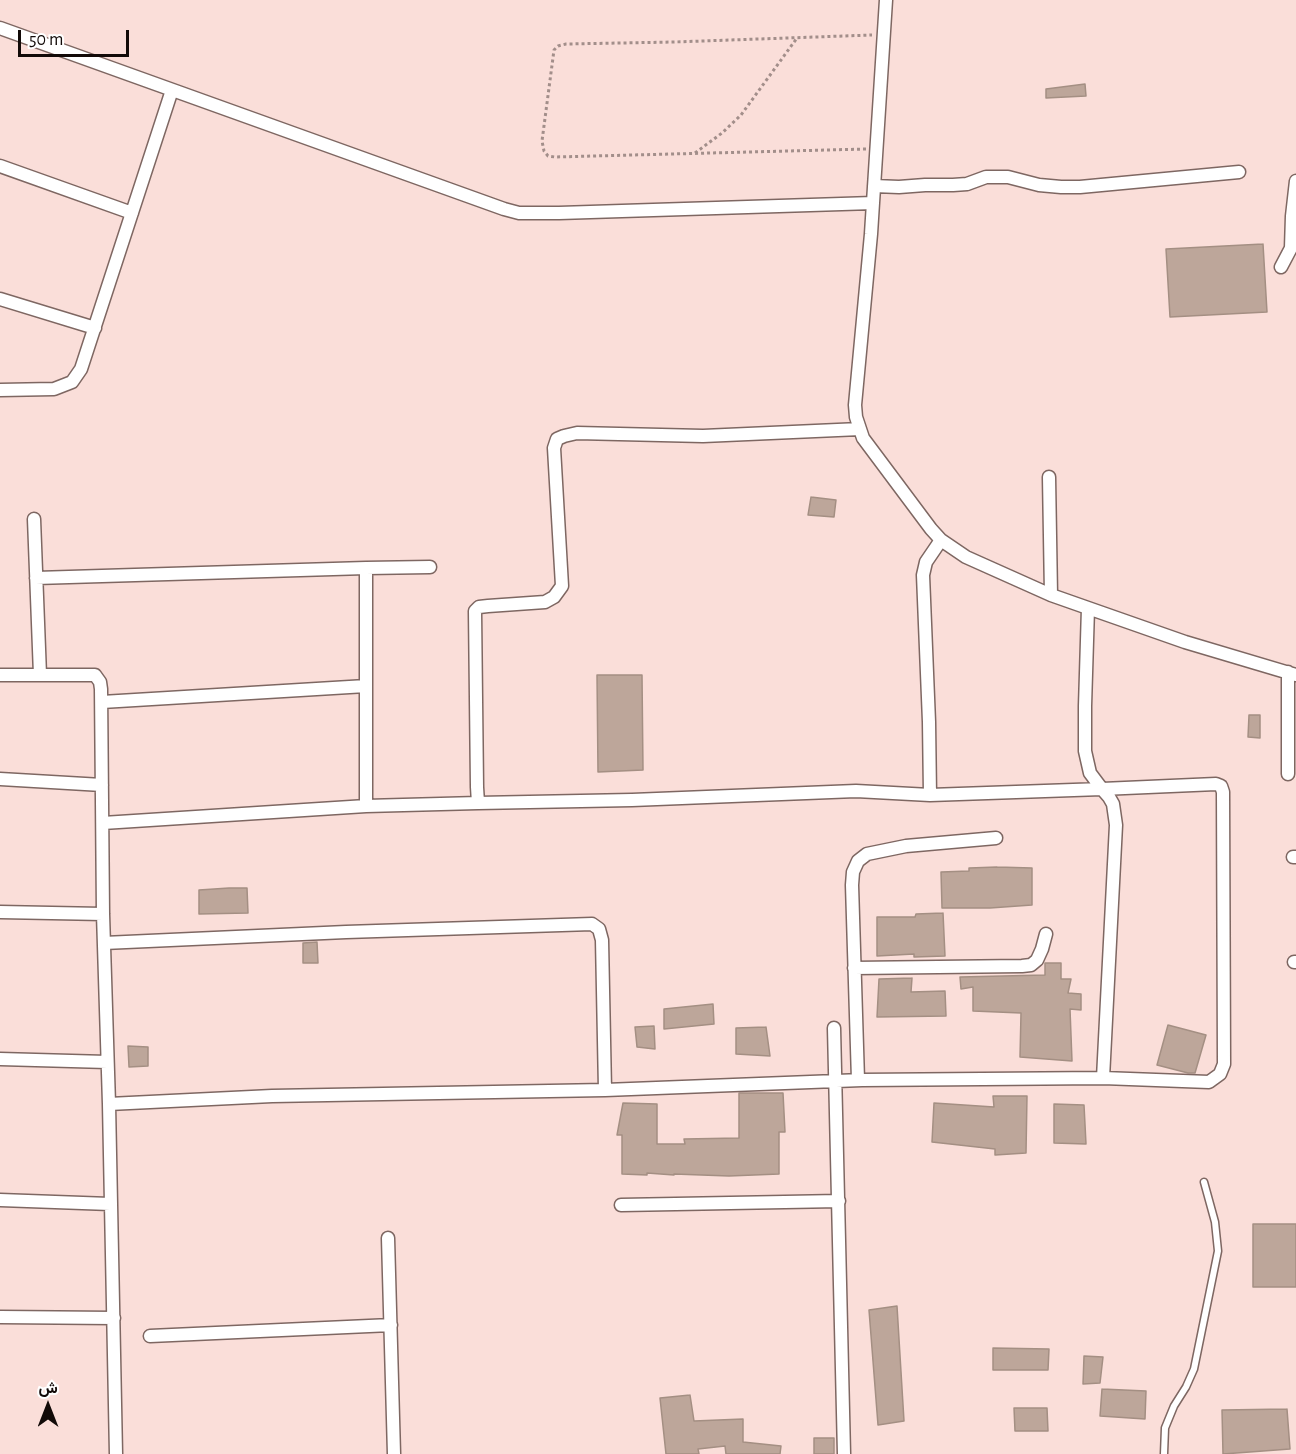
<!DOCTYPE html>
<html>
<head>
<meta charset="utf-8">
<style>
  body { margin:0 }
  #map { position:relative; width:1296px; height:1454px; overflow:hidden; background:#faded9; font-family:"Alegreya Sans",Vazirmatn,sans-serif }
  canvas { display:block }
  .north { position:absolute; left:18px; top:1376px; width:60px; height:60px; -webkit-text-stroke:4px #fff; paint-order:stroke; rotate:0deg; font-size:16px; font-weight:700; line-height:24px; text-align:center; color:#120a08 }
  .north::after { content:''; display:block; margin:auto; width:21px; height:27px; background:#120a08; clip-path:polygon(50% 0,100% 100%,50% 72%,0 100%) }
  .scale { position:absolute; left:18px; top:30px; width:111px; height:27px; box-sizing:border-box; border:3px solid #120a08; border-top:0; padding-left:8px; font-size:18px; line-height:21px; white-space:nowrap; color:#120a08; -webkit-text-stroke:4px #fff; paint-order:stroke }
</style>
</head>
<body>
<div id="map">
<canvas width="1296" height="1454"></canvas>
<div class="north">ش</div>
<div class="scale">50 m</div>
</div>
<script>
const ctx = document.querySelector('canvas').getContext('2d');
ctx.lineJoin = 'round';
function fillPath(path, color) {
  ctx.fillStyle = color;
  ctx.fill(path, 'evenodd');
}
function shape(rows) {
  const path = new Path2D();
  for (const r of rows) {
    path.moveTo(r[0], r[1]);
    for (let i = 2; i < r.length; i += 2) path.lineTo(r[i], r[i + 1]);
  }
  return path;
}
function stroke(path, color, width, dash) {
  ctx.strokeStyle = color;
  ctx.lineWidth = width;
  ctx.lineCap = dash ? 'butt' : 'round';
  ctx.setLineDash(dash || []);
  ctx.stroke(path);
}
const building = shape([
  [1085,84,1086,96,1046,98,1046,89,1085,84],
  [1263,244,1267,312,1170,317,1166,249,1263,244],
  [811,497,836,500,834,517,808,515,811,497],
  [597,675,642,675,643,770,598,772,597,675],
  [1249,715,1260,715,1260,738,1248,737,1249,715],
  [997,867,1032,868,1032,905,990,908,942,908,941,872,969,871,969,868,997,867],
  [229,888,247,888,248,913,199,914,199,890,229,888],
  [943,913,945,956,914,957,914,954,877,956,877,917,915,917,916,914,943,913],
  [317,942,318,963,303,963,303,943,317,942],
  [1045,963,1061,963,1061,979,1071,979,1068,993,1081,994,1081,1010,1070,1009,1072,1061,1020,1057,1021,1013,973,1011,973,987,961,989,960,977,1045,975,1045,963],
  [912,978,911,992,945,991,946,1016,877,1017,879,979,912,978],
  [713,1004,714,1024,664,1029,664,1009,713,1004],
  [1168,1025,1206,1035,1195,1073,1188,1073,1157,1065,1168,1025],
  [654,1026,655,1049,637,1047,635,1027,654,1026],
  [766,1027,770,1056,736,1054,736,1028,766,1027],
  [128,1046,148,1047,148,1066,129,1067,128,1046],
  [739,1093,783,1093,785,1132,779,1132,779,1174,729,1176,674,1174,674,1175,647,1173,647,1175,622,1174,622,1135,617,1135,623,1103,657,1104,657,1144,685,1144,684,1139,739,1138,739,1093],
  [993,1096,1027,1096,1026,1153,995,1155,995,1149,932,1142,934,1103,994,1107,993,1096],
  [1054,1104,1084,1105,1086,1144,1054,1143,1054,1104],
  [1253,1224,1296,1224,1296,1287,1253,1287,1253,1224],
  [897,1306,904,1421,878,1425,869,1310,897,1306],
  [993,1348,1049,1349,1048,1370,993,1370,993,1348],
  [1084,1356,1103,1357,1100,1383,1083,1384,1084,1356],
  [1102,1389,1146,1391,1145,1419,1100,1416,1102,1389],
  [690,1395,694,1421,743,1419,743,1442,781,1446,780,1454,726,1454,725,1446,698,1449,699,1454,666,1454,660,1398,690,1395],
  [1014,1408,1047,1408,1048,1431,1015,1431,1014,1408],
  [1287,1409,1290,1449,1223,1454,1222,1410,1287,1409],
  [814,1438,834,1438,834,1454,814,1454,814,1438]
]);
const path = shape([
  [866,149,555,157,548,156,544,151,542,141,554,50,558,46,566,44,674,42,872,35],
  [695,153,722,133,741,115,797,38]
]);
const service = shape([
  [1164,1454,1165,1428,1174,1406,1186,1387,1194,1369,1218,1251,1215,1222,1204,1182]
]);
const minor = shape([
  [886,0,871,234,855,405,856,417,863,438,931,529,941,540,966,557,1051,595,1088,608,1185,642,1296,675],
  [0,28,504,209,519,213,559,213,873,203],
  [0,166,132,213],
  [874,186,899,187,925,185,953,185,967,184,986,177,1008,177,1039,185,1061,187,1080,187,1239,172],
  [1281,267,1291,248,1292,216,1296,181],
  [0,299,95,328],
  [0,390,54,389,72,382,81,369,172,90],
  [1049,477,1051,595],
  [34,519,40,675],
  [366,568,366,806],
  [36,578,366,568,430,567],
  [1288,672,1288,774],
  [0,675,95,675,100,682,101,689,103,914,109,1104,116,1454],
  [102,702,366,686],
  [0,779,102,785],
  [930,795,929,722,923,575,926,562,941,540],
  [478,803,632,800,856,791,930,795,1102,789,1109,797,1113,804,1116,825,1103,1078],
  [103,823,366,806,478,803,477,787,475,611,479,607,488,606,545,602,554,597,562,586,554,448,557,439,564,436,577,433,703,436,860,429],
  [1293,857,1296,857],
  [0,912,103,914],
  [104,943,346,932,592,924,599,929,602,940,605,1090],
  [1294,962,1296,962],
  [854,968,1022,966,1031,965,1037,960,1042,949,1046,934],
  [834,1028,844,1454],
  [0,1059,107,1062],
  [858,1080,852,885,853,872,858,861,867,854,906,846,996,838],
  [109,1104,272,1096,605,1090,862,1080,1103,1078,1209,1082,1220,1074,1224,1064,1223,792,1221,786,1216,784,1102,789,1090,773,1085,751,1085,706,1088,608],
  [0,1200,110,1204],
  [621,1205,839,1201],
  [388,1238,394,1454],
  [0,1317,114,1318],
  [150,1336,391,1325]
]);
fillPath(building, '#bda69a');
stroke(building, '#a48f83', 1.5);
stroke(service, '#7e6762', 9);
stroke(minor, '#7e6762', 15);
stroke(path, '#a28e8a', 3, [3, 3]);
stroke(service, '#fff', 6);
stroke(minor, '#fff', 12);
</script>
</body>
</html>
